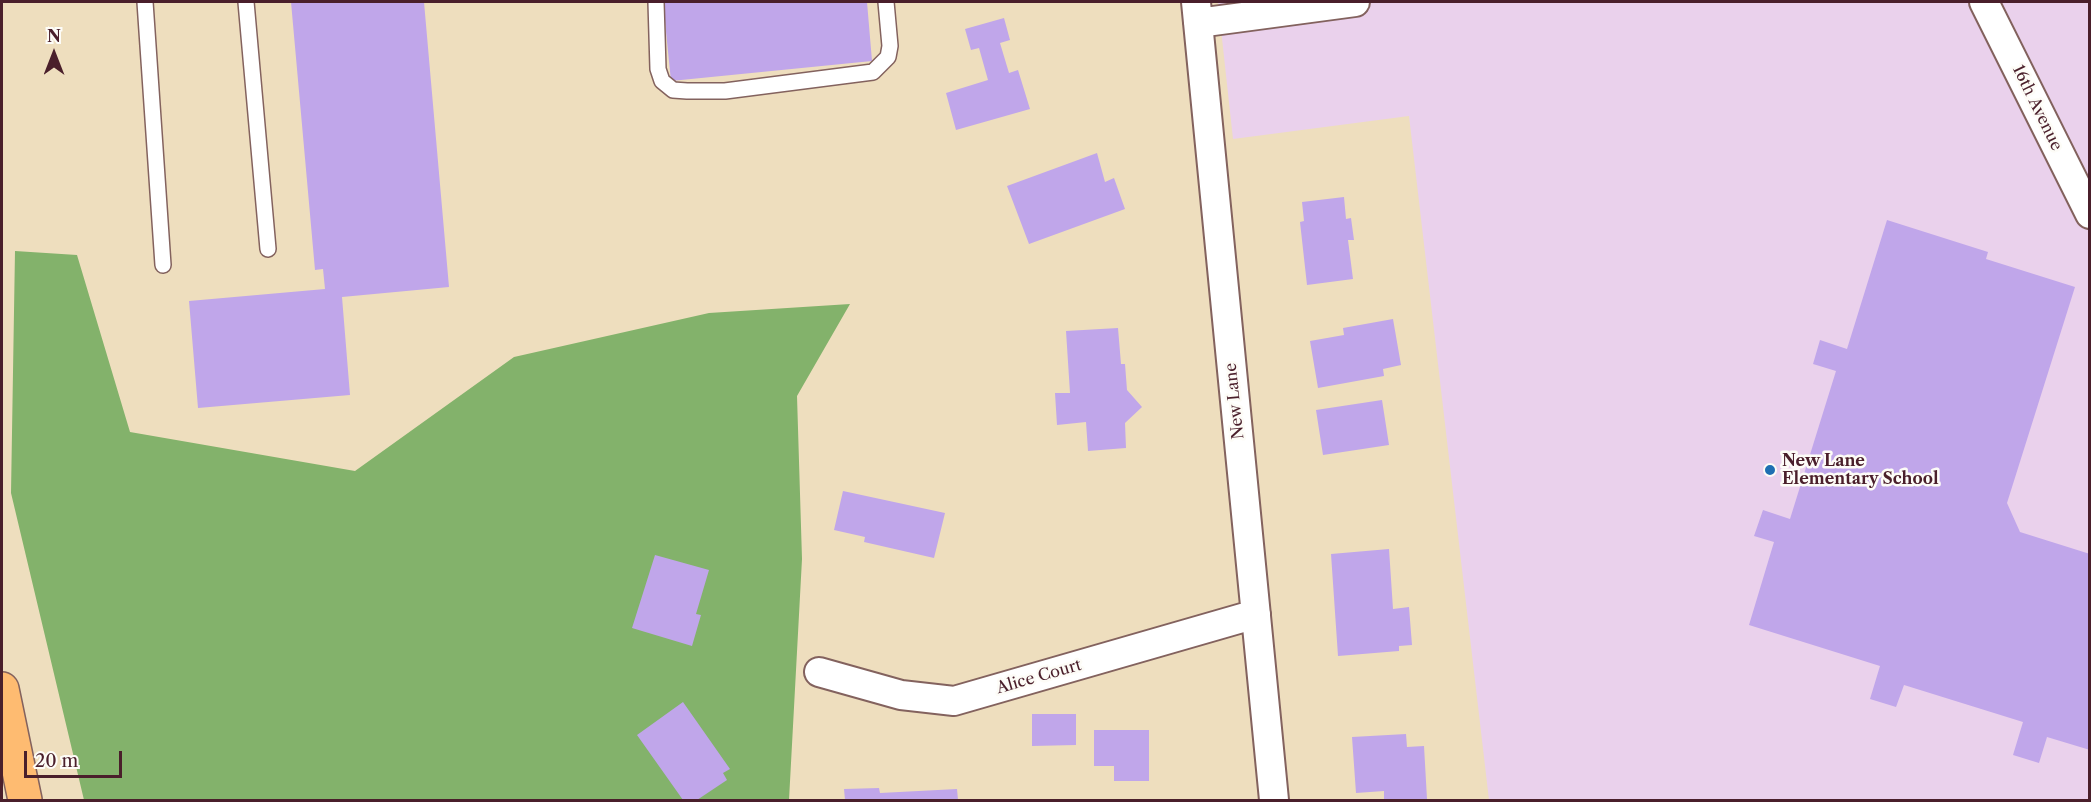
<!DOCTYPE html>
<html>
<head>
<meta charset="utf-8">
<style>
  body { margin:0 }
  #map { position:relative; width:2091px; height:802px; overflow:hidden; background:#eedebe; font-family:"Libre Caslon Text",serif }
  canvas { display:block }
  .frame { position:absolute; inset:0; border:3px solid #4a1f2b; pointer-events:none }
  .north { position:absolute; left:24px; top:24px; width:60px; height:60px; -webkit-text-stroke:4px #fdfcf7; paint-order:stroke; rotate:0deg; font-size:16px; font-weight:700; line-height:24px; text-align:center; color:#4a1f2b }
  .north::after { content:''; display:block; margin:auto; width:21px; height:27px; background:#4a1f2b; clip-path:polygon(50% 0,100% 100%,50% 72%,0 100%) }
  .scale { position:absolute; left:24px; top:751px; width:98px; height:27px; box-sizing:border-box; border:3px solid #4a1f2b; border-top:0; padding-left:8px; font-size:18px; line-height:21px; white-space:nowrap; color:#4a1f2b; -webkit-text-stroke:4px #fdfcf7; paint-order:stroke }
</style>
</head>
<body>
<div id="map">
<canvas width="2091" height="802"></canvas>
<div class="frame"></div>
<div class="north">N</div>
<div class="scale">20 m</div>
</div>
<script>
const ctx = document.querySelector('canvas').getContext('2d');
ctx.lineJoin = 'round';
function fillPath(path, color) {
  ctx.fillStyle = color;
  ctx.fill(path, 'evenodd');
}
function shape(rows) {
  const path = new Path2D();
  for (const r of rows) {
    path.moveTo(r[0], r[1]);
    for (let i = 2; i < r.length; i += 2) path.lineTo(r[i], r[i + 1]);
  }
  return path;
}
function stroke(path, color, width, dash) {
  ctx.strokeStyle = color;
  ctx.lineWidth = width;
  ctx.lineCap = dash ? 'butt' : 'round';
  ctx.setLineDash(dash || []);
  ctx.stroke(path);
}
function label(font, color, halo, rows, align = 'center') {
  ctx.font = font + ' "Libre Caslon Text",serif';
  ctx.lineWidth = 5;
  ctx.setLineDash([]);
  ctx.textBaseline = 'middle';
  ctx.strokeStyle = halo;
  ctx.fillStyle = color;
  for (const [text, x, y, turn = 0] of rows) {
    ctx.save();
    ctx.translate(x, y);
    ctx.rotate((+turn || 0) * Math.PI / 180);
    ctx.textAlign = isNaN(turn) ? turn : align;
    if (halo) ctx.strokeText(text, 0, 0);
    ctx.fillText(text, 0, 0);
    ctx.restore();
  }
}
const built = shape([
  [1218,2,2089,2,2089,800,1489,800,1409,116,1233,139]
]);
const forest = shape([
  [15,251,77,255,130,432,355,471,514,357,709,313,850,304,797,396,802,559,789,800,84,800,11,493]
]);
const building = shape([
  [291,2,424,2,449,287,342,297,350,395,198,408,189,301,325,289,323,269,315,270],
  [663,2,867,2,872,61,671,81],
  [1004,18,1010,40,1000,43,1009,73,1018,70,1030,109,956,130,946,93,988,80,979,48,971,50,965,29],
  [1097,153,1105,182,1114,178,1125,209,1029,244,1007,186],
  [1344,197,1346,219,1351,218,1354,240,1348,240,1353,279,1307,285,1300,222,1304,221,1302,202],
  [1887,220,1988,252,1986,259,2075,287,2007,503,2020,532,2090,554,2090,750,2047,737,2039,763,2013,755,2023,722,1904,685,1896,707,1870,699,1880,666,1749,625,1774,542,1754,536,1763,510,1790,519,1836,371,1813,364,1820,340,1847,349],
  [1393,319,1401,365,1383,369,1384,376,1318,388,1310,341,1344,335,1343,328],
  [1118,328,1121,364,1125,364,1127,390,1142,407,1125,423,1126,448,1088,451,1086,422,1057,425,1055,393,1070,393,1066,331],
  [1382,400,1389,445,1323,455,1316,410],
  [843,491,945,513,934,558,864,542,865,537,834,530],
  [1389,549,1393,609,1409,607,1412,645,1399,646,1399,651,1338,656,1331,554],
  [655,555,709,570,696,614,701,615,692,646,632,628],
  [683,702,730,769,723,773,727,780,697,800,683,800,637,735],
  [1032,714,1076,714,1076,745,1032,746],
  [1094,730,1149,730,1149,781,1114,781,1114,766,1094,766],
  [1406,734,1407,747,1424,746,1427,799,1384,800,1384,791,1356,793,1352,737],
  [879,788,880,793,957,789,958,800,845,800,844,789]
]);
const service = shape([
  [145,2,163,265],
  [246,2,268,249],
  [656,2,658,69,662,81,673,90,687,91,725,91,873,72,888,57,890,46,886,2]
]);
const minor = shape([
  [1196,2,1274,800],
  [1984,2,2090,214],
  [1198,23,1355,2],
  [819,672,901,695,954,701,1256,614]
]);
const trunk = shape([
  [2,689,25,800]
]);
const markers = [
  [1770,470,6,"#1f6fb2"]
];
const streetNames = [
  ["16th Avenue",2037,108,64],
  ["New Lane",1235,401,-96],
  ["Alice Court",1039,677,-16]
];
const poiNames = [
  ["New Lane",1782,461],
  ["Elementary School",1782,479]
];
fillPath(built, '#ead1ec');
fillPath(forest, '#83b26b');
fillPath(building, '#c0a6ea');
stroke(service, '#83625e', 18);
stroke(minor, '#83625e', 32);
stroke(trunk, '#83625e', 36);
stroke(service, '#fff', 15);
stroke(minor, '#fff', 28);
stroke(trunk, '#febb71', 33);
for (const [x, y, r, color] of markers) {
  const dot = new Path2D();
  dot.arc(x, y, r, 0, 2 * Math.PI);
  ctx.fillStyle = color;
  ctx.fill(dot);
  stroke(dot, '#fdfcf7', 2);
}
label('16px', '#4a1f2b', '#fdfcf7', streetNames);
label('bold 16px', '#4a1f2b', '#fdfcf7', poiNames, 'left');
</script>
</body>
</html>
